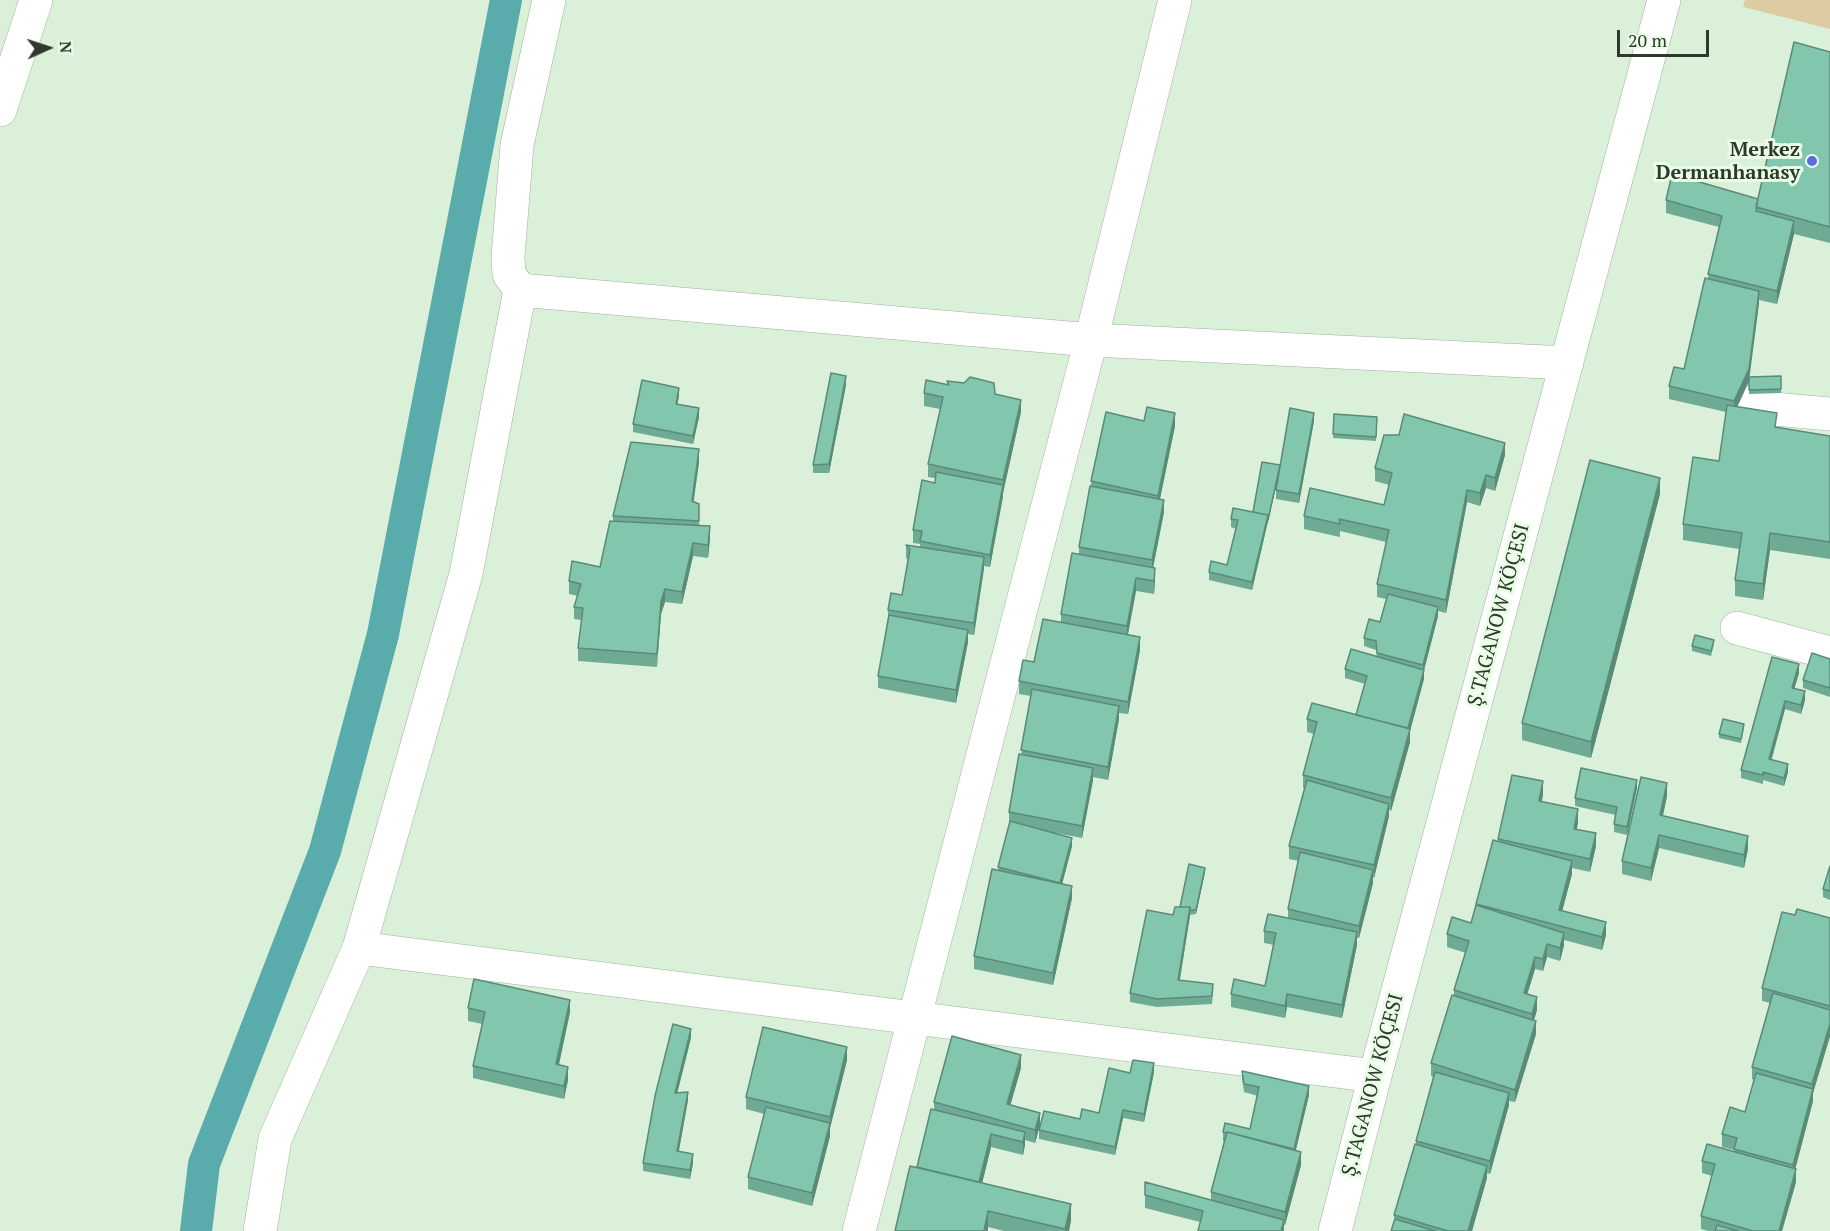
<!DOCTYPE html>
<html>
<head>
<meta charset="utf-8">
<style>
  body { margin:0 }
  #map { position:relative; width:1830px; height:1231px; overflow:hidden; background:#dbf0d8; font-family:"PT Serif",serif }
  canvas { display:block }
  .north { position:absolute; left:18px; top:18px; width:60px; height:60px; -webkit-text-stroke:4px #e8fee5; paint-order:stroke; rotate:87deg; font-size:16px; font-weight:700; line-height:24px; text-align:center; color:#2f372e }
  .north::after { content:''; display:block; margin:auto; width:21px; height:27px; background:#2f372e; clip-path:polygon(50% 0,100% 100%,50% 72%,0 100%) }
  .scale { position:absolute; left:1617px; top:30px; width:92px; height:27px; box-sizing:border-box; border:3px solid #2f372e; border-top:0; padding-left:8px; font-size:18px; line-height:21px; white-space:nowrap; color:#2f372e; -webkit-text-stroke:4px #e8fee5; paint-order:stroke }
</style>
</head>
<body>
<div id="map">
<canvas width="1830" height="1231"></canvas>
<div class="north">N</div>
<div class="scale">20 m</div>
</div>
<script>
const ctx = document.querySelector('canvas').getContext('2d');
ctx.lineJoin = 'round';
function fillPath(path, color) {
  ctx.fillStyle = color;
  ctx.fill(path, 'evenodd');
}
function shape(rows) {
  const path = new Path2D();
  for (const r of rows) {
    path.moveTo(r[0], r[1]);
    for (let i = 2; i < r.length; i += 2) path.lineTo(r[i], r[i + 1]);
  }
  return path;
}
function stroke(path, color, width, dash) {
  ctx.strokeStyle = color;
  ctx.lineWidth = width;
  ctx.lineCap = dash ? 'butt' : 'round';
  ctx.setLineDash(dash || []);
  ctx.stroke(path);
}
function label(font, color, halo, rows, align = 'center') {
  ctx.font = font + ' "PT Serif",serif';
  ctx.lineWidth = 6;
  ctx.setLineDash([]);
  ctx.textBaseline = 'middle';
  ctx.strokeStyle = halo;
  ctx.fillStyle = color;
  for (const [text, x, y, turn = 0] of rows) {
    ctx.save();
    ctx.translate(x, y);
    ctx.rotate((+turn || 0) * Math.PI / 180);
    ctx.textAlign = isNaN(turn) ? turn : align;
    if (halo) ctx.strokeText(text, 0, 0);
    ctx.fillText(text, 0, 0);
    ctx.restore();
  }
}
const green = shape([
  [1745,0,1830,0,1830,29,1743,7]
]);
const canal = shape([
  [196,1231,204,1164,325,851,383,634,506,0]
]);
const minor = shape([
  [0,110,36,0],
  [520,290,1091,340,1567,363],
  [1748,402,1774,409,1830,414],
  [1737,628,1830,653],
  [359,948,1375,1076],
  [260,1231,275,1139,359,948,466,574,520,290,509,274,508,257,517,145,549,0],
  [859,1231,1091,340,1175,0],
  [1335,1231,1375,1076,1664,0]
]);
const wall = shape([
  [1830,52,1830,243,1794,234,1777,304,1759,300,1749,377,1781,376,1781,393,1749,394,1749,381,1737,407,1777,428,1830,436,1830,559,1770,550,1763,600,1735,596,1735,580,1739,549,1683,540,1683,524,1719,461,1726,412,1669,399,1669,386,1684,369,1708,279,1708,274,1719,227,1666,213,1666,200,1758,199],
  [947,381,995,394,1021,412,1003,493,990,567,984,566,974,635,968,634,968,642,956,703,878,688,878,676,888,617,888,610,902,595,908,560,906,558,906,545,920,547,920,544,913,543,913,530,935,483,935,478,928,477,928,464,940,409,924,406,924,393,947,385],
  [846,385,829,473,813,473,813,465],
  [679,396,677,404,699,417,693,444,633,432,633,424],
  [1334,414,1377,417,1376,441,1333,438],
  [1144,421,1175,426,1160,499,1164,512,1153,568,1155,581,1154,594,1136,591,1128,635,1140,650,1128,714,1119,713,1119,719,1108,780,1093,777,1082,838,1056,833,1072,846,1062,884,1072,898,1053,985,974,969,974,956,998,870,998,867,1009,825,1009,812,1021,755,1031,696,1019,694,1019,681,1034,662,1061,622,1061,614,1079,554,1079,547,1091,486,1091,481],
  [1314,421,1299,503,1276,499,1276,487,1252,590,1209,580,1209,572,1227,565,1236,529,1231,527,1231,519,1253,512,1280,465],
  [1505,455,1495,491,1486,488,1480,506,1467,502,1446,613,1438,611,1438,616,1424,670,1424,679,1410,731,1410,742,1391,811,1389,810,1389,816,1374,878,1373,877,1373,883,1359,938,1357,938,1357,945,1342,1018,1287,1007,1285,1018,1231,1007,1231,994,1265,986,1274,945,1264,943,1264,931,1288,918,1288,909,1299,861,1289,859,1289,846,1304,788,1303,788,1303,775,1314,734,1307,732,1307,719,1356,715,1365,684,1345,678,1345,669,1377,657,1376,650,1364,646,1364,638,1380,622,1386,599,1377,597,1377,584,1386,542,1340,531,1340,537,1304,529,1304,516,1384,505,1389,485,1375,481,1375,468],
  [699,462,693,502,699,504,699,525,710,538,708,558,693,556,682,604,665,602,661,614,657,667,578,661,578,648,582,620,574,619,574,607,578,596,569,594,569,581,600,567,613,521,613,516],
  [1660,494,1591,758,1522,740,1522,723],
  [1714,644,1711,656,1692,651,1692,646],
  [1830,659,1830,697,1803,688,1803,680],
  [1799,673,1794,688,1805,700,1801,714,1785,709,1772,759,1788,772,1784,786,1763,780,1763,784,1741,778,1741,770],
  [1744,728,1741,743,1719,738,1719,734],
  [1637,788,1627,835,1614,832,1614,824,1616,815,1575,806,1575,798],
  [1543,794,1542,802,1578,822,1577,829,1596,846,1590,872,1572,868,1572,874,1562,911,1606,935,1602,950,1564,940,1564,945,1560,961,1547,957,1543,971,1535,969,1527,994,1537,1010,1534,1020,1536,1034,1515,1102,1509,1101,1509,1105,1490,1174,1487,1173,1487,1178,1472,1231,1391,1231,1394,1220,1394,1215,1416,1144,1416,1141,1433,1077,1431,1076,1431,1063,1454,995,1454,990,1466,953,1447,947,1447,934,1471,923,1476,904,1498,842,1498,839],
  [1667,796,1663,816,1748,849,1744,868,1659,848,1651,881,1622,874,1622,861],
  [1830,866,1830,900,1823,897,1823,889],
  [1205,872,1196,914,1190,915,1180,980,1213,992,1212,1004,1157,1007,1130,1002,1130,993,1173,915],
  [1795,915,1830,918,1830,1036,1813,1093,1813,1101,1795,1169,1796,1182,1782,1231,1708,1231,1701,1229,1701,1216,1712,1176,1702,1173,1702,1161,1734,1152,1734,1150,1722,1147,1722,1134,1745,1112,1754,1080,1752,1079,1752,1067,1770,1003,1762,1001,1762,988],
  [468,1008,570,1012,559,1065,568,1080,564,1099,473,1078,473,1066,482,1024,468,1021],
  [691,1038,677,1093,688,1100,679,1151,693,1163,690,1179,643,1171,643,1163],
  [847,1060,830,1128,830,1136,812,1206,748,1189,748,1177,764,1114,746,1109,746,1097],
  [1021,1068,1010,1105,1040,1125,1035,1143,1025,1140,1025,1145,1023,1155,991,1147,982,1183,1071,1220,1069,1231,1004,1231,988,1227,917,1168,934,1109,934,1102],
  [1242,1071,1309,1095,1296,1150,1301,1165,1285,1225,1284,1225,1284,1231,1200,1222,1145,1208,1145,1182,1211,1200,1211,1192,1224,1141,1223,1141,1223,1132,1250,1129,1258,1096,1244,1092,1242,1079],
  [1154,1072,1144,1122,1123,1118,1115,1155,1039,1139,1039,1130,1080,1119,1099,1113,1130,1073]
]);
const shadedWall = shape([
  [1794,221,1794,234,1777,304,1777,291],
  [1759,291,1759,304,1749,381,1734,414,1734,401],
  [846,376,846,385,829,473,829,464],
  [679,388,679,396,676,412,676,404],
  [1021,400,1021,412,1003,493,1003,480],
  [699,408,699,417,693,444,693,436],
  [1175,413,1175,426,1158,508,1158,496],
  [1314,413,1314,421,1299,503,1299,494],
  [1505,443,1505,455,1495,491,1495,478],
  [699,449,699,462,692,514,692,501],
  [1280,465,1280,469,1252,590,1252,582],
  [1486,475,1486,488,1480,506,1480,493],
  [1660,478,1660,494,1591,758,1591,742],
  [1003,485,1003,497,990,567,990,555],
  [1467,490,1467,502,1446,613,1446,600],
  [1164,500,1164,512,1152,573,1152,560],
  [710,526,710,538,708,558,708,545],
  [1770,533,1770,550,1763,600,1763,584],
  [693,543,693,556,682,604,682,592],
  [984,557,984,569,974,635,974,623],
  [1155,568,1155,581,1154,594,1154,581],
  [1136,578,1136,591,1127,638,1127,626],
  [665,589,665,602,661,614,657,667,661,601],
  [1438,607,1438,616,1423,674,1423,665],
  [968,630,968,642,956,703,956,690],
  [1140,637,1140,650,1128,714,1128,702],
  [1799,664,1799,673,1792,697,1792,688],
  [1424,670,1424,679,1410,731,1410,742,1391,811,1391,798,1407,730],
  [1805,691,1805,700,1801,714,1801,705],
  [1785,701,1785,709,1769,767,1769,759],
  [1119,706,1119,719,1108,780,1108,767],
  [1788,764,1788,772,1784,786,1784,778],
  [1093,768,1093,781,1082,838,1082,826],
  [1637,780,1637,788,1627,835,1627,827],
  [1543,781,1543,794,1539,814,1539,801],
  [1667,783,1667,796,1660,828,1660,815],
  [1389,804,1389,816,1374,878,1374,865],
  [1578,809,1578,822,1574,841,1574,829],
  [1596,833,1596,846,1590,872,1590,859],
  [1659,835,1659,848,1651,881,1651,868],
  [1748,836,1748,849,1744,868,1744,855],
  [1072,838,1072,846,1060,892,1060,883],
  [1572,861,1572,874,1559,923,1559,910],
  [1205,868,1205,872,1196,914,1196,910],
  [1373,870,1373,883,1359,938,1359,926],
  [1072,886,1072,898,1053,985,1053,973],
  [1190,907,1190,916,1178,989,1178,980],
  [1606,922,1606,935,1602,950,1602,937],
  [1357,932,1357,945,1342,1018,1342,1005],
  [1564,933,1564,945,1560,961,1560,948],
  [1547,944,1547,957,1543,971,1543,959],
  [1535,957,1535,969,1524,1005,1524,993],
  [1287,994,1287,1007,1285,1018,1285,1006],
  [1537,997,1537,1010,1532,1027,1532,1014],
  [570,1000,570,1012,556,1077,556,1064],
  [1536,1021,1536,1034,1515,1102,1515,1090],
  [1830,1024,1830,1036,1813,1093,1813,1101,1793,1178,1793,1165,1812,1093,1812,1084],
  [691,1029,691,1038,675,1102,675,1093],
  [847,1047,847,1060,830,1128,830,1136,812,1206,812,1193,830,1125,830,1117],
  [1021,1055,1021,1068,1007,1117,1007,1104],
  [1154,1063,1154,1072,1144,1122,1144,1114],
  [568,1067,568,1080,564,1099,564,1086],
  [1309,1086,1309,1095,1294,1157,1294,1149],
  [688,1092,688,1100,677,1160,677,1151],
  [1509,1093,1509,1105,1490,1174,1490,1161],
  [1123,1110,1123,1118,1115,1155,1115,1147],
  [1040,1113,1040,1125,1035,1143,1035,1130],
  [1025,1132,1025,1145,1023,1155,1023,1142],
  [991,1134,991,1147,979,1196,979,1183],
  [1301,1152,1301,1165,1285,1225,1285,1212],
  [693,1154,693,1163,690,1179,690,1170],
  [1487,1166,1487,1178,1472,1231,1468,1231],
  [1796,1169,1796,1182,1782,1231,1779,1231],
  [1071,1204,1071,1220,1069,1231,1065,1231],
  [988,1211,988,1231,984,1231],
  [1284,1220,1284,1231,1281,1231]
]);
const building = shape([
  [1794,42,1830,52,1830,227,1756,207,1794,42],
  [1672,174,1758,199,1756,211,1794,221,1777,291,1708,274,1722,216,1666,200,1672,174],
  [1705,278,1759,291,1749,369,1734,401,1669,386,1674,367,1684,369,1705,278],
  [831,373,846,376,829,464,813,465,831,373],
  [1781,376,1781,389,1749,390,1749,377,1781,376],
  [970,377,994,383,995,394,1021,400,1003,480,928,464,943,397,924,393,926,380,949,385,947,381,964,383,970,377],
  [642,380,679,388,676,404,699,408,693,436,633,424,642,380],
  [1727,405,1777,413,1775,427,1830,436,1830,542,1770,533,1763,584,1735,580,1742,533,1683,524,1693,457,1719,461,1727,405],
  [1147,407,1175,413,1158,496,1091,481,1106,412,1144,421,1147,407],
  [1290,408,1314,413,1299,494,1276,490,1290,408],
  [1334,414,1377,417,1376,437,1333,434,1334,414],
  [1404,414,1505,443,1495,478,1486,475,1480,493,1467,490,1446,600,1377,584,1389,530,1339,519,1340,524,1304,516,1310,488,1384,505,1392,473,1375,468,1384,435,1399,435,1404,414],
  [631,442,699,449,692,501,699,504,699,521,613,516,631,442],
  [1590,460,1660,478,1591,742,1522,723,1590,460],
  [1262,462,1280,465,1268,520,1268,515,1253,512,1262,462],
  [936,472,1003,485,990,555,920,541,922,531,913,530,922,480,935,483,936,472],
  [1090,486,1164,500,1152,560,1079,547,1090,486],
  [1233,508,1268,515,1252,582,1209,572,1211,561,1227,565,1238,520,1231,519,1233,508],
  [610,521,710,526,708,545,693,543,682,592,665,589,661,601,657,654,578,648,583,608,574,607,581,584,569,581,572,561,600,567,610,521],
  [906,545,984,557,974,623,888,610,891,593,902,595,910,549,906,545],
  [1072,553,1155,568,1154,581,1136,578,1127,626,1061,614,1072,553],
  [1388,594,1438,607,1423,665,1377,653,1376,641,1364,638,1369,619,1380,622,1388,594],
  [889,615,968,630,956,690,878,676,889,615],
  [1043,619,1140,637,1128,702,1019,681,1023,660,1034,662,1043,619],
  [1695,635,1714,640,1711,651,1692,646,1695,635],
  [1351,649,1424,670,1408,728,1356,715,1367,676,1345,669,1351,649],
  [1812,653,1830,659,1830,688,1803,680,1812,653],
  [1772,657,1799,664,1792,688,1805,691,1801,705,1785,701,1769,759,1788,764,1784,778,1763,772,1763,775,1741,770,1772,657],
  [1032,689,1119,706,1108,767,1021,750,1032,689],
  [1312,703,1410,729,1391,798,1303,775,1317,722,1307,719,1312,703],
  [1723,719,1744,724,1741,739,1719,734,1723,719],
  [1019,754,1093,768,1082,826,1009,812,1019,754],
  [1581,768,1637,780,1627,827,1614,824,1617,807,1575,798,1581,768],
  [1512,775,1543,781,1539,801,1578,809,1574,829,1596,833,1590,859,1498,839,1512,775],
  [1641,777,1667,783,1660,815,1748,836,1744,855,1659,835,1651,868,1622,861,1641,777],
  [1307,780,1389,804,1374,865,1289,846,1307,780],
  [1010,821,1072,838,1060,883,998,867,1010,821],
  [1493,840,1572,861,1559,910,1606,922,1602,937,1476,904,1493,840],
  [1300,852,1373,870,1359,926,1288,909,1300,852],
  [1189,864,1205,868,1196,910,1190,910,1190,907,1180,907,1189,864],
  [1830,866,1830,891,1823,889,1830,866],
  [992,869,1072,886,1053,973,974,956,992,869],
  [1476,905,1564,933,1560,948,1547,944,1543,959,1535,957,1524,993,1537,997,1532,1014,1454,990,1469,941,1447,934,1452,917,1471,923,1476,905],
  [1175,907,1190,907,1178,980,1213,984,1212,996,1157,999,1130,993,1147,910,1173,915,1175,907],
  [1797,909,1830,918,1830,1006,1762,988,1782,912,1795,915,1797,909],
  [1268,914,1357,932,1342,1005,1287,994,1285,1006,1231,994,1234,979,1265,986,1276,933,1264,931,1268,914],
  [474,979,570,1000,556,1064,568,1067,564,1086,473,1066,485,1012,468,1008,474,979],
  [1773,993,1830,1010,1830,1024,1812,1084,1752,1067,1773,993],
  [1452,995,1536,1021,1515,1090,1431,1063,1452,995],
  [673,1024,691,1029,675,1093,688,1092,677,1151,693,1154,690,1170,643,1163,655,1096,673,1024],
  [763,1027,847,1047,830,1117,746,1097,763,1027],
  [952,1036,1021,1055,1007,1104,1040,1113,1035,1130,934,1102,952,1036],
  [1133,1060,1154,1063,1144,1114,1123,1110,1115,1147,1039,1130,1044,1111,1080,1119,1082,1109,1099,1113,1109,1068,1130,1073,1133,1060],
  [1242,1071,1309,1086,1294,1149,1227,1132,1226,1133,1223,1132,1225,1123,1250,1129,1259,1087,1244,1084,1242,1071],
  [1435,1072,1509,1093,1490,1161,1416,1141,1435,1072],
  [1756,1073,1813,1089,1793,1165,1734,1149,1737,1138,1722,1134,1730,1107,1745,1112,1756,1073],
  [766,1107,830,1123,812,1193,748,1177,766,1107],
  [931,1109,1025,1132,1023,1142,991,1134,979,1182,917,1167,931,1109],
  [1227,1132,1301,1152,1285,1212,1211,1192,1227,1132],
  [1415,1144,1487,1166,1468,1231,1448,1231,1394,1215,1415,1144],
  [1707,1144,1796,1169,1779,1231,1753,1231,1701,1216,1715,1164,1702,1161,1707,1144],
  [910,1166,1071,1204,1065,1229,988,1211,984,1231,895,1231,910,1166],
  [1145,1182,1284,1220,1281,1231,1198,1231,1203,1211,1145,1195,1145,1182],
  [1395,1219,1435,1231,1391,1231,1395,1219],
  [1717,1225,1738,1231,1715,1231,1717,1225]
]);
const markers = [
  [1812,161,6,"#5f69e1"]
];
const poiNames = [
  ["Merkez",1800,150],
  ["Dermanhanasy",1800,173]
];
const streetNames = [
  ["Ş.TAGANOW KÖÇESI",1499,615,-75],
  ["Ş.TAGANOW KÖÇESI",1373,1085,-75]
];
fillPath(green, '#ddcca3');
stroke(canal, '#5aabab', 32);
stroke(minor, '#9eb29c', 34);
stroke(minor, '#fff', 33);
fillPath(wall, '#6faa95');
fillPath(shadedWall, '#5a8b79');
fillPath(building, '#81c6ad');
stroke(building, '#5a8b79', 1.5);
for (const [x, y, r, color] of markers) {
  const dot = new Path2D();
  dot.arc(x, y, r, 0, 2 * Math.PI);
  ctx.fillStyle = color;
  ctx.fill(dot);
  stroke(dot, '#e8fee5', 2);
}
label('bold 20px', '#2f372e', '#e8fee5', poiNames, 'right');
label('20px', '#2f372e', '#e8fee5', streetNames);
</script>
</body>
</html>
